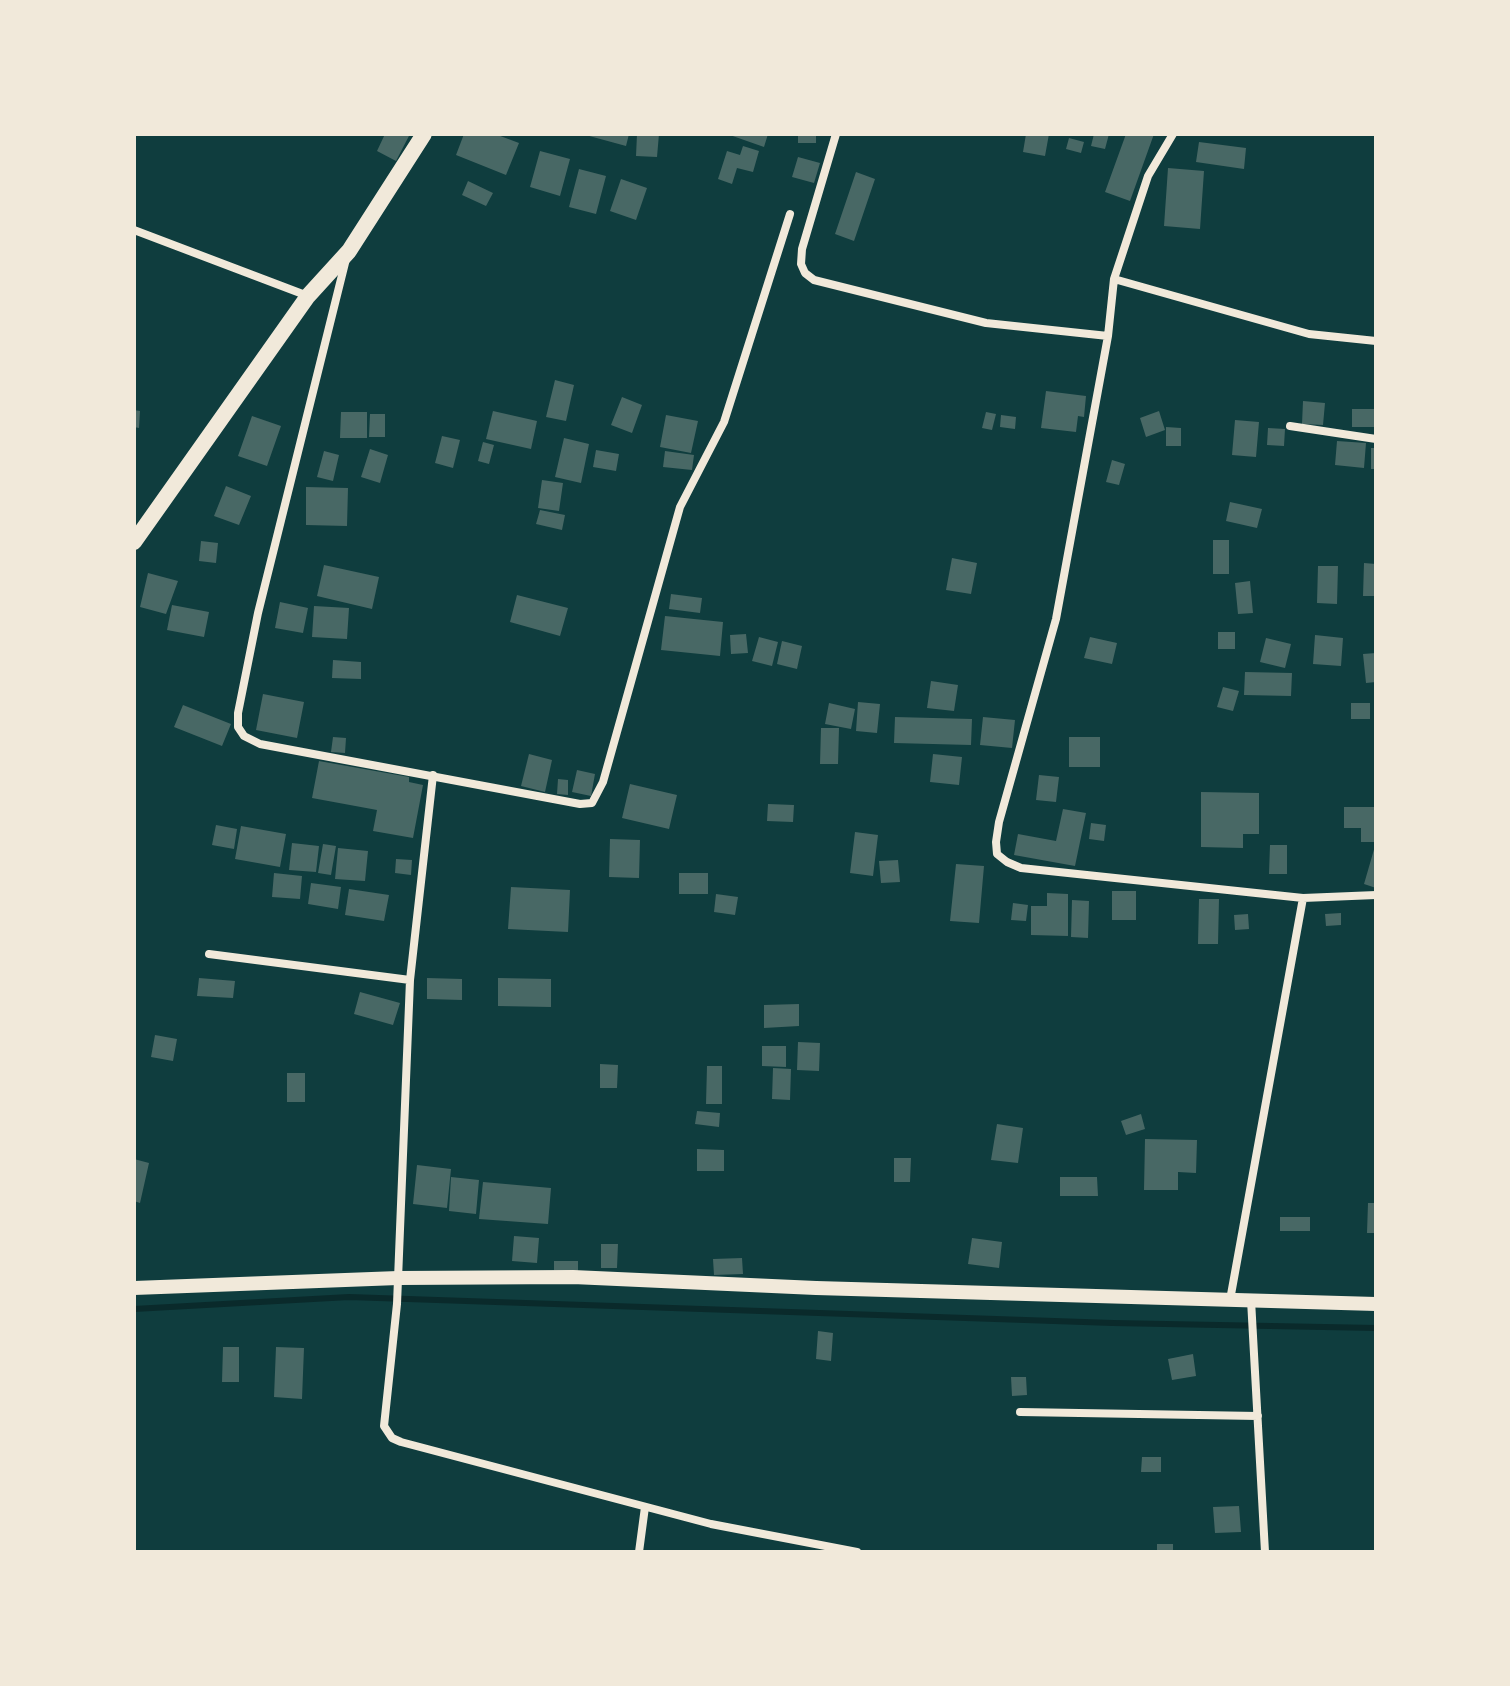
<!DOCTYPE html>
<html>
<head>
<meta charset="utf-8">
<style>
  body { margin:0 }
  #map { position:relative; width:1510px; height:1686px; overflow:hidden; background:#0f3d3e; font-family:"Roboto Serif",serif }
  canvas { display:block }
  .frame { position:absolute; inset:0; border:136px solid #f1e9da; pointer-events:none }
</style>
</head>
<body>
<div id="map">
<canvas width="1510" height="1686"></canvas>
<div class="frame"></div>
</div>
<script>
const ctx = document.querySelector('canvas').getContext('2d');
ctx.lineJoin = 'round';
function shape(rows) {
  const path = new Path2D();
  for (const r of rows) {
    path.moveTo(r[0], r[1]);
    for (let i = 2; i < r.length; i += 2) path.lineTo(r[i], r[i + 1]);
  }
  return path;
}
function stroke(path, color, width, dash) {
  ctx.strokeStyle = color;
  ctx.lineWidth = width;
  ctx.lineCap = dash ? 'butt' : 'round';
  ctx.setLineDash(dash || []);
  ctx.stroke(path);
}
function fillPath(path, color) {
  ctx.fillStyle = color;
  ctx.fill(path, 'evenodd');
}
const stream = shape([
  [134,1309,349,1297,1113,1323,1376,1328]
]);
const building = shape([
  [385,134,410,134,396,161,377,151],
  [464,134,495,134,519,143,506,175,456,155],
  [582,134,629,134,626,146],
  [637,134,659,134,657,157,636,156],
  [727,134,768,134,764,147],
  [798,134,816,134,816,143,798,143],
  [1026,134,1049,134,1045,156,1023,152],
  [1094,134,1109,134,1105,149,1091,146],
  [1126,134,1154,134,1130,201,1105,192],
  [1069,138,1084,142,1081,153,1066,149],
  [1199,142,1246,148,1244,169,1196,162],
  [743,146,759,151,753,172,737,168,732,184,718,179,727,151,740,155],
  [540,151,570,159,560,196,530,187],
  [798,157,820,163,814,183,792,177],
  [1168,168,1204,171,1200,229,1164,226],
  [579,169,606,176,596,214,569,207],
  [856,172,875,179,854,241,835,234],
  [621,179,647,188,636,220,610,211],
  [468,181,493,193,486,206,462,195],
  [555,380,574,385,566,421,546,417],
  [1046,391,1086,396,1084,417,1078,416,1076,432,1041,428],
  [622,397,642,405,632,433,611,425],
  [1303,401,1325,403,1323,425,1302,424],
  [1352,409,1376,409,1376,427,1352,427],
  [134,410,140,411,139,428,134,427],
  [493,411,537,421,531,449,486,439],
  [1159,411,1165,430,1146,437,1140,418],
  [341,412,367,412,367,438,340,438],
  [986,412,996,414,992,430,982,428],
  [370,414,385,414,385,437,369,437],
  [666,415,698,421,691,453,660,447],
  [1001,415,1016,417,1015,429,1000,427],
  [252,416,281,426,267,466,238,456],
  [1235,420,1259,422,1256,457,1232,455],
  [1166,427,1181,428,1181,446,1166,446],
  [1268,428,1285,429,1284,446,1267,445],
  [442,436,460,440,453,468,435,463],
  [564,438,589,444,581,483,555,477],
  [1337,441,1366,443,1364,468,1335,465],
  [483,442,494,445,489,464,478,461],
  [1371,448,1376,448,1376,469,1371,469],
  [370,449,388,455,380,483,361,477],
  [596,450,619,454,616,471,593,467],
  [324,451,339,455,333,481,317,477],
  [665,451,694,455,692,470,663,467],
  [1112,460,1125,464,1119,485,1106,482],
  [542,480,563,483,559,511,538,508],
  [226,486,251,496,239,525,214,516],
  [306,487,348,488,347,526,306,525],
  [1230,502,1262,509,1257,528,1226,521],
  [540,510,565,515,562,530,536,524],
  [1213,540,1229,540,1229,574,1213,574],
  [201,541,218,543,216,563,199,561],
  [952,558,977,563,971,594,946,590],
  [1364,563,1376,564,1376,596,1363,596],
  [324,565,379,577,372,609,317,596],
  [1318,566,1338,566,1337,604,1317,603],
  [148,573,178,581,166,614,140,607],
  [1250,581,1253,613,1238,614,1235,583],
  [671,594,702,598,700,613,669,609],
  [517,595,568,608,560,636,510,622],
  [280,602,308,608,303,633,275,628],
  [172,605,209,612,204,637,167,630],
  [314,606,349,608,347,639,312,637],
  [665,616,723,622,720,656,661,650],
  [1218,632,1235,632,1235,649,1218,649],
  [746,634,748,653,731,654,730,635],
  [1315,635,1343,638,1341,666,1313,664],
  [759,637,778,642,772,666,752,661],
  [1090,637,1117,643,1112,664,1084,658],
  [1266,638,1291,644,1285,668,1260,662],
  [782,641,802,646,797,669,777,664],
  [1376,653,1376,682,1366,683,1363,654],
  [333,660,361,662,361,679,332,678],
  [1245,672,1292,673,1291,696,1244,695],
  [931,681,958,685,954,711,927,708],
  [1223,687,1239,691,1233,711,1217,707],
  [263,694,304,702,297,738,256,730],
  [858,702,880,704,877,733,856,731],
  [829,703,855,709,851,729,825,724],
  [1351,703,1370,703,1370,719,1351,719],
  [183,705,231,724,222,746,174,727],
  [895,717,972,719,971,745,894,743],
  [983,717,1015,720,1012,748,980,745],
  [821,728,839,728,838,764,820,764],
  [333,737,346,738,345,753,331,752],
  [1069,737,1100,737,1100,767,1069,767],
  [529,754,552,760,545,792,521,786],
  [933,754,962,757,959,785,930,782],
  [319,761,409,777,409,782,423,785,413,838,373,831,377,810,312,798],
  [577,770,595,774,591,796,572,792],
  [1039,775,1059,777,1056,802,1036,800],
  [558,779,568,780,568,795,557,794],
  [630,784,677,795,669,829,622,818],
  [1201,792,1259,793,1259,834,1243,834,1243,848,1201,847],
  [768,804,794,805,793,822,767,821],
  [1344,807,1376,807,1376,842,1361,842,1361,828,1344,828],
  [1063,809,1086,813,1075,866,1014,855,1018,834,1056,841],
  [1091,823,1106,825,1104,841,1089,839],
  [216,825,237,829,234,849,212,845],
  [241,826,286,834,280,867,235,859],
  [855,832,878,835,873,876,850,873],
  [610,839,640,840,639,878,609,877],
  [292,843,319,846,316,872,289,870],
  [323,844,336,846,331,875,318,873],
  [1270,845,1287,845,1287,874,1269,874],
  [1375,846,1376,846,1376,888,1364,884],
  [338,848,368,851,365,881,335,879],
  [396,859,412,860,411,875,395,873],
  [898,860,900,882,881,883,879,861],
  [956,864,984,866,979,923,950,921],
  [274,873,302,876,300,899,272,897],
  [679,873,708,873,708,894,679,894],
  [311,883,341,887,338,909,308,904],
  [511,887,570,890,568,932,508,929],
  [349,889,389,895,384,921,345,915],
  [1112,891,1136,891,1136,920,1112,920],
  [1047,893,1068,894,1068,936,1031,935,1031,906,1047,906],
  [716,894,738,897,735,915,714,912],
  [1199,899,1219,899,1218,944,1198,944],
  [1072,900,1089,901,1088,938,1071,937],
  [1013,903,1028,905,1026,921,1011,920],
  [1341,913,1341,925,1326,926,1325,914],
  [1248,914,1249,929,1235,930,1234,915],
  [199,978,235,981,233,998,197,996],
  [427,978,462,979,462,1000,427,999],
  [498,978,551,979,551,1007,498,1006],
  [360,992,400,1003,393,1025,354,1014],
  [799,1004,799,1026,764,1028,764,1005],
  [155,1035,177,1039,173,1061,151,1057],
  [798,1042,820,1043,819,1071,797,1070],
  [762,1046,786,1046,786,1067,762,1066],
  [600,1064,618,1065,617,1088,600,1088],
  [707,1066,722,1066,722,1104,706,1104],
  [773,1068,791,1069,790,1100,772,1099],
  [287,1073,305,1073,305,1102,287,1102],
  [697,1111,720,1113,719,1127,695,1124],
  [1141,1114,1145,1129,1126,1135,1121,1121],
  [997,1124,1023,1128,1018,1163,991,1160],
  [1145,1139,1197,1140,1196,1173,1178,1172,1178,1190,1144,1190],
  [697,1149,724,1150,724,1171,697,1171],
  [894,1158,911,1158,910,1182,894,1182],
  [134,1159,149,1163,140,1203,134,1201],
  [417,1165,451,1169,447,1208,413,1204],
  [451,1177,479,1180,476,1214,449,1211],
  [1060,1177,1097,1177,1098,1196,1060,1196],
  [483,1182,551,1188,548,1224,479,1219],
  [1368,1203,1376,1203,1376,1233,1367,1233],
  [1280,1217,1310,1217,1310,1231,1280,1231],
  [514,1236,539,1238,537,1263,512,1261],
  [972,1238,1002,1242,999,1268,968,1264],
  [601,1244,618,1244,617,1268,601,1268],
  [742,1258,743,1274,714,1275,713,1259],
  [554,1261,578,1261,578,1271,554,1270],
  [818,1331,833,1333,831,1361,816,1359],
  [223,1347,239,1347,239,1382,222,1382],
  [276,1347,304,1348,302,1399,274,1397],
  [1193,1354,1196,1376,1172,1380,1168,1359],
  [1011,1377,1026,1377,1027,1395,1012,1396],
  [1142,1457,1161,1457,1161,1472,1141,1472],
  [1239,1506,1241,1532,1215,1533,1213,1507],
  [1157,1544,1173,1544,1173,1552,1157,1552]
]);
const minor = shape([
  [836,134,802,249,801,264,805,273,814,280,986,323,1108,336],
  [1173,134,1148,176,1114,279,1108,336,1056,619,999,822,996,842,997,854,1007,862,1021,868,1303,898,1230,1300],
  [134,230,308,296],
  [346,259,258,613,238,713,238,727,244,736,260,744,580,804,592,803,603,782,680,507,724,422,790,214],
  [1114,279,1309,334,1376,341],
  [1290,426,1376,439],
  [433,775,410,980,397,1304,384,1426,392,1438,401,1442,711,1524,857,1552],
  [1303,898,1376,895],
  [209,954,410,980],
  [1251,1300,1265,1552],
  [1020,1412,1258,1416],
  [639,1552,645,1507]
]);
const tertiary = shape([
  [134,1288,398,1278,573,1277,816,1288,1376,1304]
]);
const secondary = shape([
  [134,542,308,296,349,251,424,134]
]);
stroke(stream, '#0a2a2b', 6);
fillPath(building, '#486865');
stroke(minor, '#f1e9da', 8);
stroke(tertiary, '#f1e9da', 14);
stroke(secondary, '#f1e9da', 16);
</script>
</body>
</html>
